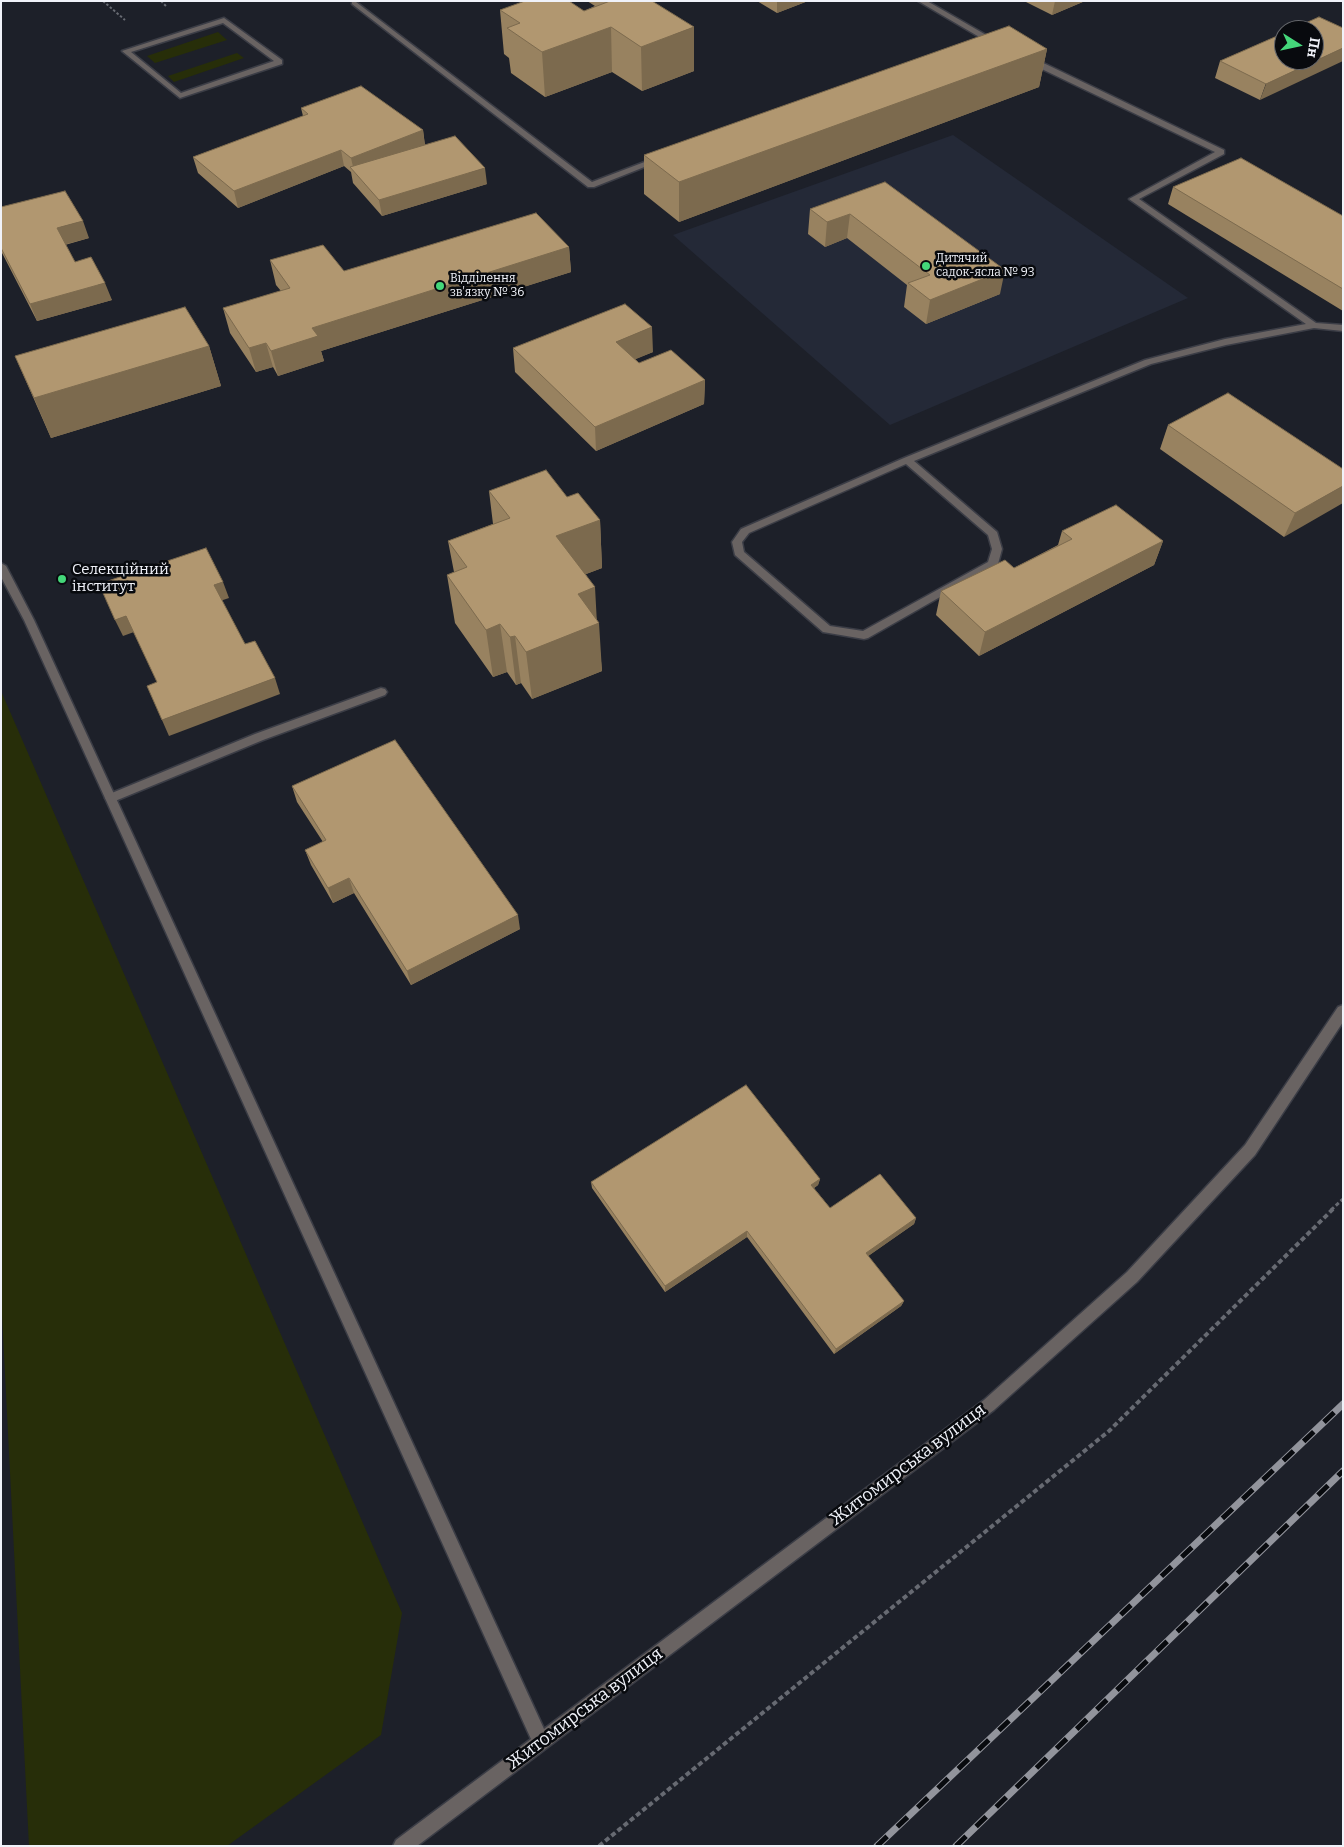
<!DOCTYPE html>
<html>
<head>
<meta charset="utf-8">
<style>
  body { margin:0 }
  #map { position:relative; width:1344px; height:1847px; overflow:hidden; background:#1d2029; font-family:Bitter,serif }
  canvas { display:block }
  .frame { position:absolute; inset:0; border:2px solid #f0f2f9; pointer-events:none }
  .north { position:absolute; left:1274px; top:20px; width:50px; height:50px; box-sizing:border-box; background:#080a0e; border:1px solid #65676c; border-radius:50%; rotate:100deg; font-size:14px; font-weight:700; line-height:20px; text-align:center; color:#f0f2f9 }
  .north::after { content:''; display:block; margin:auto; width:18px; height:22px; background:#44d77a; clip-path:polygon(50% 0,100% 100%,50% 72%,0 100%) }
</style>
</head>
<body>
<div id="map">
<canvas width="1344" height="1847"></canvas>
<div class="frame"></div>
<div class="north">Пн</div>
</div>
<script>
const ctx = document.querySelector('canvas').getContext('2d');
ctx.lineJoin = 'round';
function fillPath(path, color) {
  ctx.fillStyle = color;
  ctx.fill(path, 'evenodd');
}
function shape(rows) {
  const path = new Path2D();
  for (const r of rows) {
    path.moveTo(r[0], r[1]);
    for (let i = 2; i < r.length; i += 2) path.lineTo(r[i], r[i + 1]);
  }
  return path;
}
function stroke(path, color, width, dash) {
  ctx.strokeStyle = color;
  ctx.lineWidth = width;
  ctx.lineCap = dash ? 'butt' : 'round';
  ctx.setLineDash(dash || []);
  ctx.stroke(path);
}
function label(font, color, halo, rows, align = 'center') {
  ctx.font = font + ' Bitter,serif';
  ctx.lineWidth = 5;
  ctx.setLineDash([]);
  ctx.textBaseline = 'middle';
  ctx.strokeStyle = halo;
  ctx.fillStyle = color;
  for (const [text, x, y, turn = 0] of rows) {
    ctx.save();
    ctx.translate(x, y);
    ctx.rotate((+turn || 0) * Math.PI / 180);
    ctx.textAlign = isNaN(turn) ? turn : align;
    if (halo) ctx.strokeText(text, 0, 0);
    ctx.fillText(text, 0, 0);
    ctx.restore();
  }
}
const built = shape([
  [953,135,1188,298,890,425,673,235]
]);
const green = shape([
  [218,32,227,40,155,63,147,56],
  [237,53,244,58,174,82,168,76],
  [1,691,402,1613,381,1735,227,1846,29,1846,1,1295]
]);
const pathFar2 = shape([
  [103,1,125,20],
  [161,1,167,7]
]);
const pathFar1 = shape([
  [1331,1210,1343,1199]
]);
const path = shape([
  [599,1846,1109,1431,1333,1209]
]);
const service = shape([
  [918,1,927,1,1000,43,993,45,918,1],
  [352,2,356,2,592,182,655,158,662,160,594,187,588,187,352,4,352,2],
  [224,18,282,60,282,64,180,98,122,51,224,18],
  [223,23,274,61,181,93,131,52,223,23],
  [1025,57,1031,57,1224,150,1224,154,1139,199,1316,323,1343,325,1343,331,1314,328,1226,345,1151,364,914,461,997,532,1002,549,998,564,868,638,864,639,823,632,735,555,732,542,741,529,904,458,1145,360,1225,339,1306,324,1129,199,1215,152,1025,61,1025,57],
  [906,464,988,535,992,549,988,562,863,631,830,626,744,552,742,542,749,533,906,464],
  [381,688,385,689,387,692,385,695,263,740,115,801,111,803,105,798,107,795,255,734,381,688]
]);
const tertiary = shape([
  [1,563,6,566,34,620,544,1729,984,1400,1127,1272,1245,1145,1338,1007,1343,1005,1343,1022,1255,1155,1137,1282,994,1410,417,1846,393,1846,396,1840,531,1739,105,798,24,620,1,577,1,563]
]);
const rail = shape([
  [877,1846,1343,1404],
  [956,1846,1343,1471]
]);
const wall = shape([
  [587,1,652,1,694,71,642,91,612,72,545,97,511,73,509,58,504,54,500,10,584,11,595,6],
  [757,1,808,1,777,13],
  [1024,1,1085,1,1052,15],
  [1284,33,1260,100,1215,78,1220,61],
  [1047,49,1039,87,679,222,644,194,644,155],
  [301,108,423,130,425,145,487,184,382,216,353,183,351,172,344,166,238,208,198,173,193,157,303,116],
  [885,182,1000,294,926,324,904,307,907,285,847,238,825,247,808,234,810,209],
  [1173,187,1343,216,1343,311,1168,204],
  [1,207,89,238,65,245,75,262,112,300,37,321,1,251],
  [569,247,571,272,321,351,324,361,278,376,273,367,256,372,230,333,223,308,281,291,276,285,270,260,344,271],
  [209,346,221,386,51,438,15,356],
  [513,348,653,352,635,359,639,363,705,380,704,404,596,451,515,372],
  [1168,425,1343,469,1284,537,1160,449],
  [489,491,567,497,600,520,602,568,586,574,597,621,602,671,532,699,521,683,516,685,507,672,493,677,455,623,447,575,454,572,448,541,493,524],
  [1062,531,1163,541,1154,565,979,656,936,615,941,591,1014,568,1058,545],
  [292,786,520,929,411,985,354,893,333,903,311,865,305,850,323,842,297,802],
  [820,1179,818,1185,814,1188,830,1208,916,1218,914,1224,868,1256,904,1301,901,1306,834,1354,747,1237,665,1292,592,1188,591,1182]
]);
const shadedWall = shape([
  [777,1,808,1,777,13],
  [1055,1,1085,1,1052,15],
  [611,27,612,72,545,97,542,52],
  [694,27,694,71,642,91,641,47],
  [1343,48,1343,61,1260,100,1266,84],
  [1047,49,1039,87,679,222,679,182],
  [423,130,425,147,354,171,351,158],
  [341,150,344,166,238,208,234,191],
  [485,168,487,184,382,216,379,200],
  [850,214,847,238,825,247,827,222],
  [83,221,89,238,63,245,57,228],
  [569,247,571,272,321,351,324,361,278,376,271,351,312,328],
  [1005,270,1000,294,926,324,930,300],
  [105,283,112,300,37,321,30,304],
  [652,327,653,352,617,367,616,342],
  [266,343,273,367,256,372,249,348],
  [209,346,221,386,51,438,34,398],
  [705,380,704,404,596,451,595,427],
  [1343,486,1343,503,1284,537,1295,513],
  [600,520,602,568,560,584,556,536],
  [1163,541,1154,565,979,656,985,632],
  [223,582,229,598,220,601,214,585],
  [595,587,597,624,599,623,602,671,532,699,526,652,578,594],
  [126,616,134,632,123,636,115,620],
  [500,624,507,672,493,677,486,630],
  [515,636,521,683,516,685,510,637],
  [275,678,280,694,169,736,162,720],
  [349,878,354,893,333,903,328,888],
  [518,915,520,929,411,985,407,971],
  [820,1179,818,1185,810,1191,811,1185],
  [916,1218,914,1224,864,1259,866,1253],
  [747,1231,747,1237,665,1292,665,1286],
  [904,1301,901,1306,834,1354,836,1349]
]);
const building = shape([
  [525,1,569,1,584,11,610,1,652,1,694,27,641,47,611,27,542,52,507,28,520,23,500,10,525,1],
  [1319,17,1343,28,1343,48,1266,84,1220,61,1284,33,1284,60,1314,60,1314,30,1290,30,1319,17],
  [1009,26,1047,49,679,182,644,155,1009,26],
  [361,86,423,130,351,158,341,150,234,191,193,157,308,114,301,108,361,86],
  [455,136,485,168,379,200,350,167,455,136],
  [1241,158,1343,216,1343,289,1173,187,1241,158],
  [885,182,1005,270,930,300,908,283,930,275,850,214,827,222,810,209,885,182],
  [65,191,83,221,57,228,75,262,91,257,105,283,30,304,1,248,1,207,65,191],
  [536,213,569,247,312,328,318,336,271,351,266,343,249,348,223,308,290,288,270,260,323,245,344,271,536,213],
  [625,304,652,327,616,342,639,363,671,350,705,380,595,427,513,348,625,304],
  [185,307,209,346,34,398,15,356,185,307],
  [1228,393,1343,469,1343,486,1295,513,1168,425,1228,393],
  [546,470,567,497,578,493,600,520,556,536,595,587,578,594,599,623,526,652,515,636,510,637,500,624,486,630,447,575,467,567,448,541,510,518,489,491,546,470],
  [1116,505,1163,541,985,632,941,591,1005,560,1014,568,1072,539,1062,531,1116,505],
  [206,548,223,582,214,585,245,644,255,641,275,678,162,720,147,686,157,682,126,616,115,620,99,584,206,548],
  [395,740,518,915,407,971,349,878,328,888,305,850,326,840,292,786,395,740],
  [746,1085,820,1179,811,1185,830,1208,880,1174,916,1218,866,1253,904,1301,836,1349,747,1231,665,1286,591,1182,746,1085]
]);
const markers = [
  [926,266,5,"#44d77a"],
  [440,286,5,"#44d77a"],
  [62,579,5,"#44d77a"]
];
const farPoinames = [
  ["Дитячий",936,259],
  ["садок-ясла № 93",936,273],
  ["Відділення",450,279],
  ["зв'язку № 36",450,293]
];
const poiNames = [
  ["Селекційний",72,570],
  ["інститут",72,587]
];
const nearStreetnames = [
  ["Житомирська вулиця",908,1465,-37],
  ["Житомирська вулиця",585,1709,-37]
];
fillPath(built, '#242937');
fillPath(green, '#272e09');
stroke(service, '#3b3d46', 3);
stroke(tertiary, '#3b3d46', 3);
stroke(pathFar2, '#676a72', 2, [2.5, 2]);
stroke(pathFar1, '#676a72', 3, [4, 2.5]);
stroke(path, '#676a72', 4, [5, 3]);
fillPath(service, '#696362');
fillPath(tertiary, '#696362');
stroke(rail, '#92949c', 7);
stroke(rail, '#080a0e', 5, [14]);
fillPath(wall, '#988260');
fillPath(shadedWall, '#7c6a4e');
fillPath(building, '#b19770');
stroke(building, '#7c6a4e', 1);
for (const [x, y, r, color] of markers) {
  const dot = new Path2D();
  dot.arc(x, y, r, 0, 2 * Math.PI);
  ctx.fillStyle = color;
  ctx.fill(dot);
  stroke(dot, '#080a0e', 2);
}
label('12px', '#f0f2f9', '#080a0e', farPoinames, 'left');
label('15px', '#f0f2f9', '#080a0e', poiNames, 'left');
label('18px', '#f0f2f9', '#080a0e', nearStreetnames);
</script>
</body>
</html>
